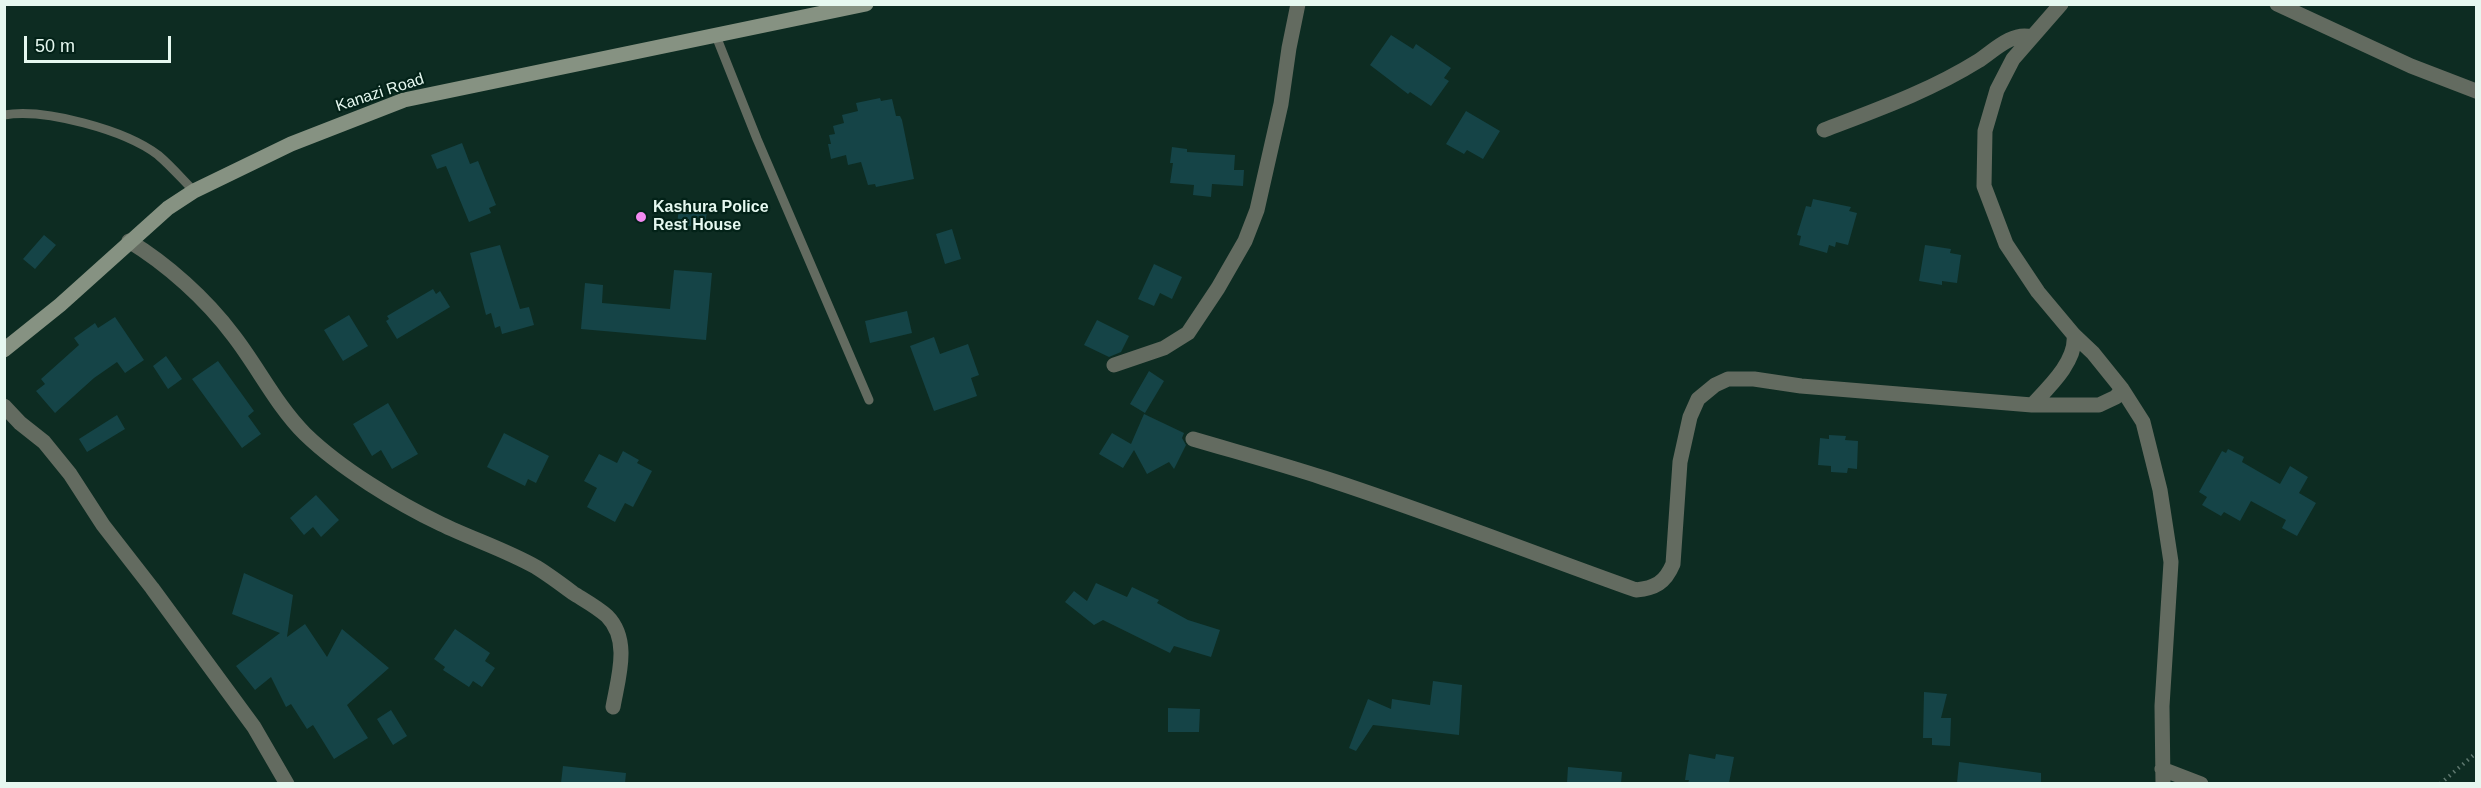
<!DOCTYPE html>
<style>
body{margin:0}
#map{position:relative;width:2481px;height:788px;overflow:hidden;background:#0d2c22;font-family:Arial,sans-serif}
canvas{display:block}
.frame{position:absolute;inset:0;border:6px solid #e6f8f0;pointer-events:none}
.scale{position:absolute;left:24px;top:36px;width:147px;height:27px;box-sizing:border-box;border:3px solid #e6f8f0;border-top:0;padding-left:8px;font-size:18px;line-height:21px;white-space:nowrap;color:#e6f8f0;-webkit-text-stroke:4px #032218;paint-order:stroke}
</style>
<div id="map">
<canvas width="2481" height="788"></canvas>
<div class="frame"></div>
<div class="scale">50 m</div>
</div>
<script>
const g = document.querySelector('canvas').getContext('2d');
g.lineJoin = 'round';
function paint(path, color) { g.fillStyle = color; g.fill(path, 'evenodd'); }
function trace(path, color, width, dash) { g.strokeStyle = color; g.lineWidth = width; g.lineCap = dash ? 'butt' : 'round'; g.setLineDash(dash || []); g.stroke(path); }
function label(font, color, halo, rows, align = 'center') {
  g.font = font + ' Arial,sans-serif'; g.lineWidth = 4.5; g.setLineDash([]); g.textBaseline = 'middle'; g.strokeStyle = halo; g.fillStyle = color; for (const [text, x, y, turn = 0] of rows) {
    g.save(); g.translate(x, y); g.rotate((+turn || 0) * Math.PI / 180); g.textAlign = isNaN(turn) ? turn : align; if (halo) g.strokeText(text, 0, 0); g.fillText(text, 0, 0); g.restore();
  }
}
paint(new Path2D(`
 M1391 35 1413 49 1416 44 1451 68 1444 78 1449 81 1431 106 1410 92 1408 94 1370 65Z
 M880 98 881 101 892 99 896 116H900L902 120 914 179 876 187 875 184 868 185 861 162 848 165 846 155 831 159 828 144H831L829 135 835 134 833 126 844 123 842 115 858 111 856 103Z
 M1466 111 1500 131 1483 159 1467 150 1464 154 1446 144Z
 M462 143 470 164 478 161 496 205 489 208 491 213 469 222 446 166 437 169 431 155Z
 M1172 147 1187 149V152L1235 155 1234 170H1244L1243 186 1212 184 1211 197 1193 195 1194 185 1170 183 1173 163H1170Z
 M1813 199 1851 207 1849 211 1857 213 1848 245 1836 242 1835 247 1829 245 1827 253 1799 245 1801 236 1797 235 1806 206 1811 207Z
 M679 207 707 210 705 227 677 225Z
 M952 229 961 259 945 264 936 234Z
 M44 235 56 245 35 269 23 259Z
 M500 245 520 309 529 307 534 325 502 334 500 326 495 328 491 313 486 315 470 253Z
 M1925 245 1951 249 1950 253 1961 255 1957 283 1942 281V285L1919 281Z
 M1154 264 1182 277 1172 299 1160 293 1154 306 1138 299Z
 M674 270 712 273 706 340 581 329 585 283 603 285 602 303 670 309Z
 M433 289 436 294 440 291 450 307 397 339 386 321 389 319 387 316Z
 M907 311 912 333 870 343 865 321Z
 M349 315 368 346 343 361 324 330Z
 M115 317 144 360 125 373 117 362 94 378 55 413 36 391 45 384 41 379 79 345 74 338 95 323 98 328Z
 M1097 320 1129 336 1121 352 1109 357 1084 345Z
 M934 337 940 354 968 344 979 375 971 378 977 396 934 411 910 346Z
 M166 356 182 379 168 389 153 366Z
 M218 361 254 411 248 416 261 434 242 448 192 379Z
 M1149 371 1164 381 1145 413 1130 404Z
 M388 403 418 454 392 469 381 450 372 456 353 424Z
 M1144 414 1184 433 1182 438 1186 445 1174 469 1169 462 1147 474 1134 450 1123 468 1099 454 1112 433 1131 444Z
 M117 415 125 429 87 452 79 439Z
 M504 433 549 456 536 483 528 479 525 486 487 467Z
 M1829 435 1846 436 1845 440 1858 441 1857 469 1848 468 1847 473 1831 472V466L1818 465 1820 438 1829 439Z
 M2228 449 2244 457 2242 462 2280 484 2290 466 2308 477 2299 493 2316 503 2297 536 2282 528 2286 520 2251 501 2240 521 2224 512 2221 516 2202 505 2207 497 2199 492 2222 451 2226 453Z
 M623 451 639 460 637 463 652 471 633 507 625 503 615 522 587 507 597 488 584 481 599 454 617 463Z
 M316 495 339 520 321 537 313 527 304 535 290 518Z
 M244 573 293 595 287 637 305 624 327 657 342 629 389 668 347 705 368 738 334 759 313 725 307 729 291 704 286 707 271 677 255 690 236 666 280 633 232 614Z
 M1096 583 1127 597 1132 587 1159 600 1157 603 1188 620 1220 630 1211 657 1174 646 1170 653 1103 620 1094 625 1065 602 1074 591 1087 601Z
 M455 629 490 653 485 661 495 668 482 687 473 681 469 687 443 670 445 667 434 659Z
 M1433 681 1462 685 1459 735 1373 725 1356 751 1349 748 1368 699 1391 709 1392 699 1430 705Z
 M1924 692 1947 694 1941 718H1951L1950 746 1932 745V738H1923Z
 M1168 708 1200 709 1199 732H1168Z
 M391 710 407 736 393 745 377 719Z
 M1689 754 1715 759 1716 754 1734 757 1729 783H1688L1689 780H1685Z
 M1959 762 2041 773V783H1957Z
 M563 766 626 773 625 783H561Z
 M1568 767 1622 772 1621 783H1567Z`), '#154447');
trace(new Path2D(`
 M2440 784 2476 753`), '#5e786f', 4, [1.5, 4.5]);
trace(new Path2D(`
 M716 36 757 139 869 400
 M4 115C45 108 125 130 158 155 171 166 182 179 194 191`), '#636b60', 9);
trace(new Path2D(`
 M2061 4 2013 59 1997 90 1985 131 1984 186 2006 244 2038 292 2074 335 2093 353 2122 389 2143 422 2160 490 2171 562 2162 706 2163 784
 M1824 130C1876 110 1930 91 1978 61 1992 52 2013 31 2031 37
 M129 241C167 264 206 299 233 335 258 367 276 405 305 434 340 468 397 503 441 524 472 539 506 550 536 567 549 575 561 584 573 593 584 600 597 607 607 616 631 640 618 678 613 707
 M1114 365 1164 348 1188 333 1218 288 1245 241 1257 210 1281 104 1289 48 1298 4
 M2032 405C2049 387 2077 361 2074 335
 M4 406 20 423 44 442 70 474 103 525 152 588 254 727 287 784
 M1193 439C1237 452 1281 464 1324 478 1429 512 1532 553 1636 590 1655 588 1665 583 1673 564L1680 462 1690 417 1698 399 1715 385 1728 379H1754L1801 386 2032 405H2099L2116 397 2122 389
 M2162 769 2201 784`), '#636b60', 15);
trace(new Path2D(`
 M2277 4 2411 66 2476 91`), '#636b60', 15);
trace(new Path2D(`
 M4 350 60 305 168 208 194 191 291 144 404 100 866 4`), '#869282', 15);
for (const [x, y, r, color] of [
 [641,217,6,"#f38af1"]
]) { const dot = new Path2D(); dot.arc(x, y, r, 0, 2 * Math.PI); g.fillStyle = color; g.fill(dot); trace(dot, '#032218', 2); }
label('16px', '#e6f8f0', '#032218', [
 ["Kanazi Road",380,93,-18]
]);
label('bold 16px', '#e6f8f0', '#032218', [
 ["Kashura Police",653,208],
 ["Rest House",653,226]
], 'left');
</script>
